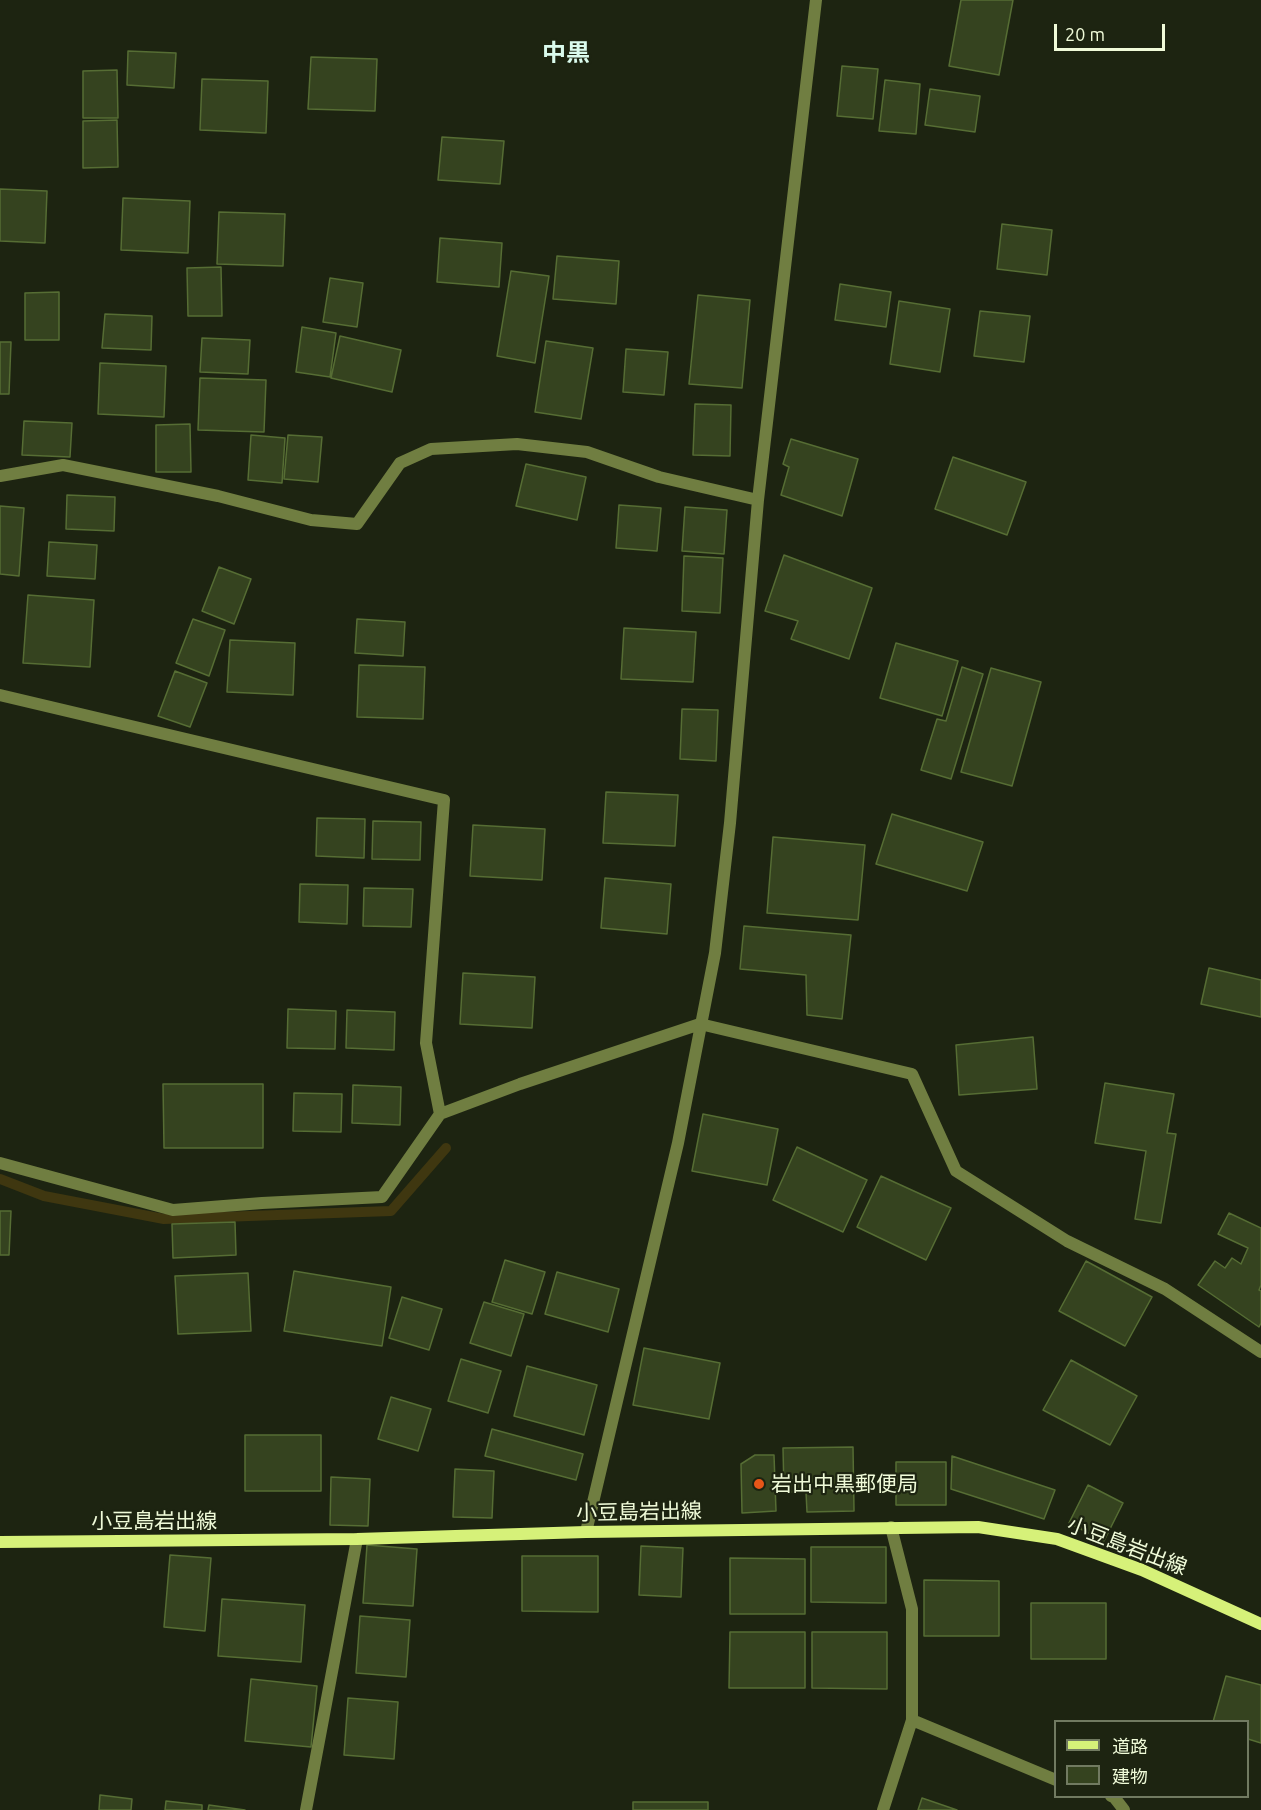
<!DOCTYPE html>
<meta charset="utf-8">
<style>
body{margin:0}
#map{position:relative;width:1261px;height:1810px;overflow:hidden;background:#1d2411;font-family:Ubuntu,"Noto Sans JP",sans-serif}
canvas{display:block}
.legend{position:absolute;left:1054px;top:1720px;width:195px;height:78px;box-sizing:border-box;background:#1d2411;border:2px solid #717a61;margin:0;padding:8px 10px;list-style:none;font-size:18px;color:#f0fbd9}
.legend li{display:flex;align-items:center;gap:12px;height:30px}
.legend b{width:30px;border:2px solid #717a61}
.scale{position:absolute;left:1054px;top:24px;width:111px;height:27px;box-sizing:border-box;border:3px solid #f0fbd9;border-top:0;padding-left:8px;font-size:18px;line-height:21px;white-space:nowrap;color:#f0fbd9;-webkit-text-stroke:4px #1d2411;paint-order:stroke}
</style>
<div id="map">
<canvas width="1261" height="1810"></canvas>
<ul class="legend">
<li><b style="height:8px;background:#d6f179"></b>道路</li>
<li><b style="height:16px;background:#35431f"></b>建物</li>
</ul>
<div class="scale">20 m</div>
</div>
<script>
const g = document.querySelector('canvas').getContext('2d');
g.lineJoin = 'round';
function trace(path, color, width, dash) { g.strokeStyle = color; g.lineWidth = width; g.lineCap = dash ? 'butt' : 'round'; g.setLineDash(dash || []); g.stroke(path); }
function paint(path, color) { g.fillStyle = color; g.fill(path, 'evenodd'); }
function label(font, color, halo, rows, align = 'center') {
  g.font = font + ' Ubuntu,"Noto Sans JP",sans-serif'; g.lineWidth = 4.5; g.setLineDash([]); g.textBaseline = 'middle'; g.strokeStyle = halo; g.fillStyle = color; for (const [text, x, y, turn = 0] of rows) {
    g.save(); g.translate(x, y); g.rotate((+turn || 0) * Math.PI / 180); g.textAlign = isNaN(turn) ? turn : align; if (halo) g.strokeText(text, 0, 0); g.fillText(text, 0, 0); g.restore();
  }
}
trace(new Path2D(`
 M0 1179 44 1196 164 1219 391 1211 446 1148`), '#3f3710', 10);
const building = new Path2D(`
 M961 0H1013L999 75 949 66Z
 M128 51 176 53 174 88 127 85Z
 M311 57 377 59 375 111 308 109Z
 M842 66 878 69 873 119 837 116Z
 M117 70 118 118H83V71Z
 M202 79 268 81 266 133 200 130Z
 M885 80 920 84 916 134 879 131Z
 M930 89 980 96 975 132 925 125Z
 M117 120 118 167 83 168V121Z
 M442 137 504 141 500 184 438 180Z
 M0 189 47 191 45 243 0 241Z
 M123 198 190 201 188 253 121 250Z
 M219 212 285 214 283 266 217 264Z
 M1002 224 1052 230 1047 275 997 269Z
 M440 238 502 243 499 287 437 282Z
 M557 256 619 261 616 304 553 299Z
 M221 267 222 316H188L187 268Z
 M511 271 549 276 535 363 497 356Z
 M330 278 363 283 357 327 323 322Z
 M840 284 891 292 886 327 835 320Z
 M59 292V340H25V293Z
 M698 295 750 300 742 388 689 384Z
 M899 301 950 309 940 372 890 364Z
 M980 311 1030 316 1024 362 974 356Z
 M105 314 152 316 151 350 102 348Z
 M302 327 336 333 330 377 296 372Z
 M340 336 401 350 392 392 331 378Z
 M202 338 250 340 248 374 200 372Z
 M546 341 593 348 581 419 535 412Z
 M0 342H11L9 394H0Z
 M626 349 668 352 664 395 623 392Z
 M100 363 166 366 164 417 98 414Z
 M200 378 266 380 264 432 198 430Z
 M695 404 731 405 730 456 693 455Z
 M24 421 72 423 70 457 22 455Z
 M190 424 191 472H156V425Z
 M251 435 285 438 282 483 248 480Z
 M288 435 322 437 318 482 284 479Z
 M791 439 858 459 842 516 781 495 789 467 783 464Z
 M953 457 1026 482 1007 535 935 509Z
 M526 464 586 477 577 520 516 506Z
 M67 495 115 497 114 531 66 529Z
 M619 505 661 508 657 551 616 548Z
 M0 506 24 508 19 576 0 574Z
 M685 507 727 510 724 554 682 551Z
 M49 542 97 545 95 579 47 576Z
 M784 555 872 588 849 659 791 639 798 621 765 611Z
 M684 556 723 558 720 613 682 611Z
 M219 567 251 579 234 624 202 611Z
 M28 595 94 600 90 667 23 663Z
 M193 619 225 630 209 676 176 663Z
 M357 619 405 622 403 656 355 653Z
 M624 628 696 632 693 682 621 679Z
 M230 640 295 643 293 695 227 692Z
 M896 643 958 661 942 716 880 698Z
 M359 665 425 667 423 719 357 717Z
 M962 667 983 674 951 779 921 770 937 719 946 721Z
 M991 668 1041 682 1012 786 961 772Z
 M175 671 207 683 190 727 158 716Z
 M682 709 718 710 716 761 680 759Z
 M606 792 678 795 675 846 603 843Z
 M892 814 983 842 967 891 876 864Z
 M317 818 365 819 364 858 316 856Z
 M373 821 421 822 420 860 372 859Z
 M473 825 545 829 542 880 470 876Z
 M773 837 865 845 858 920 767 913Z
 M605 878 671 884 667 934 601 928Z
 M300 884 348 885 347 924 299 922Z
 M364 888 413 889 411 927 363 926Z
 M744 926 851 935 842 1019 807 1015 806 975 740 969Z
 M1209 968 1261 980V1017L1201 1004Z
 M463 973 535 977 532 1028 460 1024Z
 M288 1009 336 1011 335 1049 287 1048Z
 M347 1010 395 1012 394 1050 346 1048Z
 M1033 1037 1037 1089 959 1095 956 1045Z
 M1105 1083 1174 1094 1167 1133 1176 1134 1161 1223 1135 1219 1146 1151 1095 1143Z
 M163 1084H263V1148H164Z
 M353 1085 401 1087 400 1125 352 1123Z
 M294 1093 342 1094 341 1132 293 1131Z
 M703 1114 778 1129 767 1185 692 1171Z
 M797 1147 867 1180 843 1232 773 1200Z
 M881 1176 951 1208 926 1260 857 1227Z
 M0 1211H11L9 1255H0Z
 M1229 1213 1261 1228V1285L1259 1290 1261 1291V1323L1259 1327 1198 1285 1215 1261 1225 1268 1232 1258 1241 1264 1248 1248 1218 1234Z
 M235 1222 236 1255 173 1258 172 1224Z
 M505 1260 545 1272 532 1314 492 1302Z
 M1086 1261 1152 1297 1125 1346 1059 1311Z
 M294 1271 391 1287 382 1346 284 1331Z
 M557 1272 619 1289 608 1332 545 1314Z
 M248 1273 251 1331 178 1334 175 1276Z
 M402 1297 442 1309 429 1350 389 1338Z
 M484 1302 524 1314 511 1356 470 1343Z
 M644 1348 720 1363 709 1419 633 1405Z
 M461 1359 501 1371 488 1413 448 1401Z
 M1071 1360 1137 1396 1110 1445 1043 1410Z
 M527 1366 597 1385 584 1435 514 1416Z
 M391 1397 431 1409 418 1451 378 1439Z
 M492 1429 583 1454 576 1480 485 1456Z
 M245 1435H321V1491H245Z
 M853 1447 854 1511 807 1512 806 1492H784L783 1448Z
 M755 1455H774L776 1511 742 1513 741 1464Z
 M952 1456 1055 1490 1044 1519 951 1489Z
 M896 1462H946V1505H896Z
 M455 1469 494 1471 492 1518 453 1517Z
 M331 1477 370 1479 368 1526 330 1525Z
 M1088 1485 1123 1503 1104 1541 1069 1523Z
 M367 1545 417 1549 413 1606 363 1603Z
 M641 1546 683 1548 681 1597 639 1595Z
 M811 1547H886V1603L811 1602Z
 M170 1555 211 1558 205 1631 164 1627Z
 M522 1556H598V1612L522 1611Z
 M730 1558 805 1559V1614H730Z
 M924 1580 999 1581V1636H924Z
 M222 1599 305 1605 301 1662 218 1656Z
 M1031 1603H1106V1659H1031Z
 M360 1616 410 1620 406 1677 356 1673Z
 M730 1632H805V1688H729Z
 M812 1632H887V1689L812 1688Z
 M1226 1676 1261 1685V1743L1248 1739V1722H1213Z
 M251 1679 317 1686 311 1747 245 1741Z
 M348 1698 398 1702 394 1759 344 1755Z
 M100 1795 132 1799 131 1810H99Z
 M922 1798 957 1810H918Z
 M166 1801 202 1805V1810H165Z
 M633 1802H708V1810H633Z
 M209 1805 245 1810H208Z`);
paint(building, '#35431f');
trace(building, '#566d34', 1.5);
trace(new Path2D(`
 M0 476 63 465 218 496 311 520 357 524 400 463 431 449 517 444 587 452 659 477 758 500
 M0 695 444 800 426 1043 440 1114
 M0 1163 173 1210 262 1203 382 1197 440 1114 520 1084 700 1024 912 1074 956 1171 1067 1241 1165 1289 1261 1352
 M586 1532 678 1143 715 953 730 823 758 500 816 0
 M912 1720 1056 1780
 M1111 1796 1114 1797 1124 1810
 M306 1810 357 1539
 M883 1810 912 1720V1609L891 1527`), '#707e41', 12);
trace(new Path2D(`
 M0 1542 357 1539 586 1532 978 1527 1057 1539 1142 1570 1261 1624`), '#d6f179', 12);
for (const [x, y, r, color] of [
 [759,1484,6,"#e75618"]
]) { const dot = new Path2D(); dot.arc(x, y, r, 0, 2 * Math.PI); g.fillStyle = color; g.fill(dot); trace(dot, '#1d2411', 2); }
label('21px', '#f0fbd9', '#1d2411', [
 ["岩出中黒郵便局",771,1484]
], 'left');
label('21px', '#f0fbd9', '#1d2411', [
 ["小豆島岩出線",639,1512,-1],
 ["小豆島岩出線",154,1521],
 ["小豆島岩出線",1127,1546,21]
]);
label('bold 24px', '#dafbed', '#1d2411', [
 ["中黒",566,53]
]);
</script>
